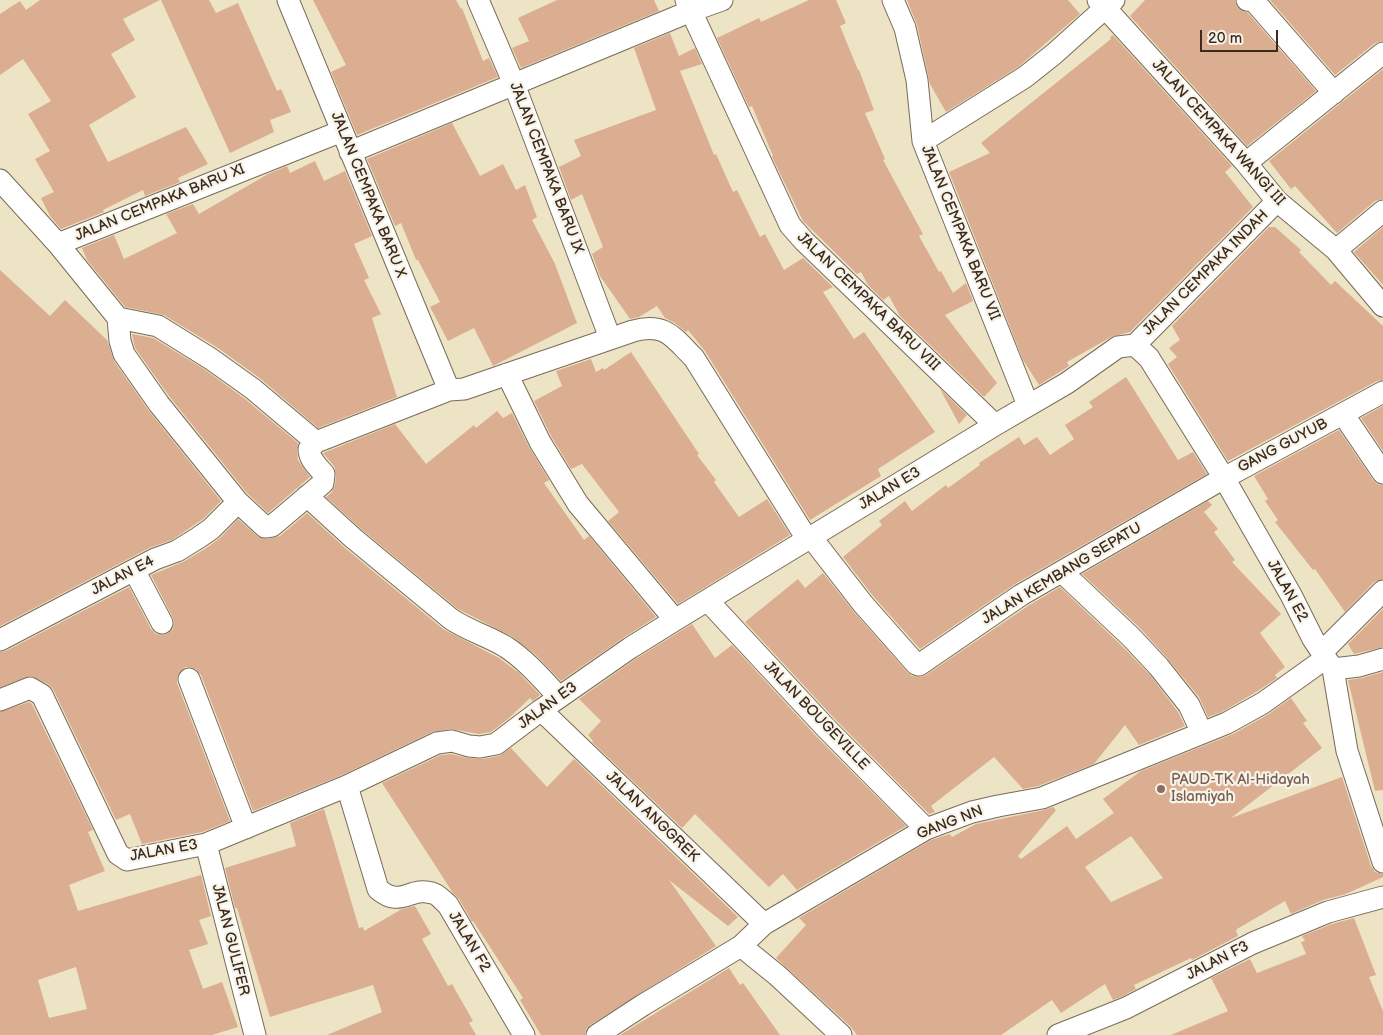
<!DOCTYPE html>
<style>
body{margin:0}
#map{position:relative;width:1383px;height:1035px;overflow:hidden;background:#ede3c5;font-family:"Balsamiq Sans",sans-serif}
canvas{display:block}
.scale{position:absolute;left:1200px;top:30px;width:78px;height:22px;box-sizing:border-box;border:2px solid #3b2a1e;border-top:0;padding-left:6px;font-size:15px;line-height:18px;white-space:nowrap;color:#3b2a1e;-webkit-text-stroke:4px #f7f3e8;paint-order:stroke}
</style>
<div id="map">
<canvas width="1383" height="1035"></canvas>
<div class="scale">20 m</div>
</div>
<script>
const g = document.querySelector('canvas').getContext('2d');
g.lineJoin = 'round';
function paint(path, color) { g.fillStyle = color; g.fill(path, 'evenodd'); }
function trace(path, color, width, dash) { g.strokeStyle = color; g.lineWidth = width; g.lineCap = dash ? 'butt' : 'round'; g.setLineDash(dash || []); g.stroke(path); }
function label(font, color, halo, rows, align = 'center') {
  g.font = font + ' "Balsamiq Sans",sans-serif'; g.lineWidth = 4.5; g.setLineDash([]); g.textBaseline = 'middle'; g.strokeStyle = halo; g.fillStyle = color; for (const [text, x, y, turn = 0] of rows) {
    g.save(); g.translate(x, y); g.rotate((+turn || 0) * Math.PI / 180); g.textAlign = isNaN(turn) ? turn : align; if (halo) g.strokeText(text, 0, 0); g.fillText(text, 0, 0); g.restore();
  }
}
paint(new Path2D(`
 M40 0H160L123 19 135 40 111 54 136 97 89 125 108 162 186 127 208 164 178 178 180 182 145 196 143 190 103 210 104 212 61 229 50 216 41 198 54 192 35 159 50 151 28 114 51 101 23 59 0 75V14L20 1 26 10Z
 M161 0H209L216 13 238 3 277 91 281 89 291 112 270 120 274 132 230 153Z
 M313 0H456L461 9 462 8 483 61 489 58 498 77 357 135 331 72 346 65Z
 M557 0H654L659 11 521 68 512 48 529 41 518 18Z
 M809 0H836L846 23 840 26 858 70H859L874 110 865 113 885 159 883 160 923 234 919 236 939 272 941 271 953 293 966 283 973 301 945 315 997 383 984 397 900 316 889 296 883 300 868 285 861 272 857 274 803 221 772 157 773 156 752 106 749 107 717 38 759 18 761 22Z
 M907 0H1068L1080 14 1018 67 946 112 930 84 917 25Z
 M1145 0H1235L1236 5 1239 9 1248 13 1316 91 1247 146 1130 16Z
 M1270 0H1383V41L1375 43 1335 75Z
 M670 33 679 56 695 48 702 64 680 71 714 155 716 154 733 192 737 190 760 237 765 234 784 270 803 258 833 287 823 292 854 339 864 332 935 432 878 469 881 476 810 520 705 351 688 330 686 332 675 323 665 318 657 306 639 317 630 319 600 276 592 254 603 247 582 194 571 200 559 167 581 156 574 140 656 110 634 48Z
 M1113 35 1232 166 1225 172 1253 207 1130 332 1111 337 1067 362 1069 366 1039 385 1023 360 949 172 990 153 981 143 1111 39 1110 37Z
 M1383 69V199L1375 201 1337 233 1295 186 1291 189 1269 161Z
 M452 123 480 176 503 164 516 190 525 185 537 217 532 220 555 264 577 323 493 366 474 328 448 341 430 307 440 302 418 260H416L401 223 395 226 367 159Z
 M315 161 324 181 345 171 372 236 354 244 369 278 364 280 381 314 372 318 397 397 318 428 261 379 218 348 164 315 125 307 87 260 82 248 114 235 124 259 177 233 166 214 193 204 199 214 268 174 287 166 290 173Z
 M1269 227H1275L1301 250 1299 252 1331 285 1335 281 1383 326V380L1377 381 1228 461 1168 364 1177 357 1169 348 1180 340 1172 326Z
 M1383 227V285L1354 252Z
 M0 270 50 316 65 300 107 340 114 361 149 411 221 501 203 519 172 540 149 548 0 626Z
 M132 334 153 338 204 369 245 399 298 443 297 450 298 460 310 477 268 513 247 493 169 396 135 348Z
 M631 352 699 454 697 455 716 480 714 482 739 517 767 499 790 535 678 604 608 521 619 512 582 464 571 469 551 436 534 401 562 386 556 371 591 359 596 372 603 368 604 370Z
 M1126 377 1178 460 1193 452 1207 474 1015 584 920 649 873 596 843 557 882 525 879 521 905 501 912 511 946 485 948 488 980 465 979 463 1019 437 1024 445 1037 437 1050 455 1074 439 1065 425 1093 407 1089 402Z
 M940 389 967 415 959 424Z
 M1383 406V451L1361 418Z
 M497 411 503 418 512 413 529 447 549 480 544 483 584 540 589 536 656 617 623 638 561 681 536 655 513 637 458 609 361 529 326 497 332 492 335 485 336 475 334 466 323 453 395 424 426 464 474 425 476 428Z
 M1339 430 1373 480 1377 484 1383 485V579L1374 582 1345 612 1315 569 1313 570 1275 522 1278 520 1265 501 1268 499 1254 476Z
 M1208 501 1212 505 1204 512 1218 529 1214 532 1235 560 1232 562 1281 614 1260 633 1285 667 1275 675 1277 678 1256 692 1222 712 1208 717 1199 697 1168 659 1140 628 1082 574Z
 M307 513 345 548 443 629 499 658 519 673 540 695 533 701 530 698 508 719 491 732 479 734 451 729 432 732 342 775 253 811 201 675 196 669 190 667H185L179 672 177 678V683L230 821 202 832 142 844 130 814 116 820 53 689 48 684 30 676 0 687V652L6 651 129 587 151 629 156 634 162 635 167 634 173 629 174 623 173 618 151 575 183 562 205 549 220 538 238 519 257 536 267 539 280 536Z
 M823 573 854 612 907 672 912 676 920 677 926 675 1028 606 1060 587 1122 646 1150 675 1178 712 1185 726 1139 745 1125 725 1094 764 1038 786 1023 789 994 757 931 806 935 812 929 814 834 718 745 622 798 579 805 588Z
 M1383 609V647L1354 654 1348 644Z
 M692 624 715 658 732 645 816 736 906 826 797 890 783 874 769 887 695 814 682 828 592 742 593 741 588 735 601 721 579 699 637 658Z
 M1383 672V790L1375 791 1348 680 1362 678Z
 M1291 698 1307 721 1303 723 1322 748 1231 818 1342 777 1371 866 1375 872 1383 874V877L1346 894 1323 900 1291 914 1285 901 1237 929 1236 931 1238 936 1192 960 1191 958 1134 985 1136 989 1121 997 1113 1000 1105 984 1061 1013 1052 1000 1001 1035H857L850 1026 776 958 806 925 799 918 931 840 950 834 952 837 976 824 1044 810 1053 807 1056 810 1018 856 1021 859 1067 826 1076 839 1114 813 1103 799 1141 771 1233 734 1269 714ZM1131 836 1163 878 1111 902 1085 867Z
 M29 702 32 704 93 830 88 832 105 871 69 885 78 911 201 875 211 916 199 920 208 944 189 950 203 989 222 982 238 1027 212 1035H0V712ZM76 967 87 1009 49 1018 38 980Z
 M511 748 547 787 574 759 738 917 728 926 669 880 716 946 590 1025 586 1029 585 1035H541L520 1000 523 998 492 950 473 921 472 922 459 899 453 893 382 783 441 755 451 754 468 758 482 759 499 756Z
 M324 809 359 928 363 927 364 931 402 909 415 906 431 934 422 939 448 986 452 984 473 1021 469 1023 476 1035H327L382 1012 373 985 270 1017 237 908H235L225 868 296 846 290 823Z
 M1354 918 1376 975 1369 977 1383 1011V1035H1171L1228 1011 1211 978 1250 959 1257 973 1306 954 1301 942 1305 941 1302 936 1332 924Z
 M729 968 740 985 743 983 780 1035H620Z`), '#dbae91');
const street = new Path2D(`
 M288 0 449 390
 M478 0 514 84 610 338
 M686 0 790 225 804 241 995 425
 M893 0 905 28 917 80 923 141 1028 405
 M1098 0 1246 163 1277 201 1336 250 1383 211
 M1247 0 1254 1 1334 93
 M923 141 1025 77 1054 54 1114 0
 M350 152 691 11 722 0
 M1246 163 1383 53
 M0 180 58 244 118 318 120 341 124 354 159 404 238 502 265 527 272 526 323 483 324 474C317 466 309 459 309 449L316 442 449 390 464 389 633 331C665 322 673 337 694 358L807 539
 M58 244 342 131
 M1336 250 1383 306
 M118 318 158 326 211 359 253 389 316 442
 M1135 345 1149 358 1224 478 1291 595 1313 639 1333 669 1347 751 1383 862
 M1135 345 1277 201
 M507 374 540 442 578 504 675 620
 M1343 414 1383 473
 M307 496 353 538 451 619C469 631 488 636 506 647 526 660 543 680 559 697
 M811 537 863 604 916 664 919 665 1021 595 1224 478 1383 392
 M134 570 162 623
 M1062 572 1131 637 1159 667 1189 705 1202 733
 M708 601 825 727 926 829
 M0 640 155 559 177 551 198 538 211 529 238 502
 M1322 652 1383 591
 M1333 669 1359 666 1383 659
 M189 679 246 828
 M0 700 30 688 42 695 118 854 127 860 206 844 347 786 437 743 452 741 469 746 480 747 496 744 541 710 630 648 675 620 995 425 1067 383 1118 347 1135 345
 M541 710 764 924
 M347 786 378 889C401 909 410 886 432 893 438 894 443 901 448 905L524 1035
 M206 844 255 1035
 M741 946 778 976 841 1035
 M597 1035 643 1005 741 946 764 924 926 829 972 812 998 806 1042 798 1227 723 1263 703 1326 658
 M1058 1035 1126 1008 1253 943 1328 912 1383 897`);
trace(street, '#796b58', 23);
trace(street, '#fff', 21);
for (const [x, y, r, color] of [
 [1161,789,5,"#8d6e63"]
]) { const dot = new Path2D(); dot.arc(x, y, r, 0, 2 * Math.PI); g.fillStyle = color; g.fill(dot); trace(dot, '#f7f3e8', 2); }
label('15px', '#3b2a1e', '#f7f3e8', [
 ["JALAN CEMPAKA WANGI III",1218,133,48],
 ["JALAN CEMPAKA BARU IX",546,168,69],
 ["JALAN CEMPAKA BARU X",368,195,68],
 ["JALAN CEMPAKA BARU XI",160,203,-22],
 ["JALAN CEMPAKA BARU VII",960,233,68],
 ["JALAN CEMPAKA INDAH",1206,273,-45],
 ["JALAN CEMPAKA BARU VIII",868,302,44],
 ["GANG GUYUB",1283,446,-28],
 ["JALAN E3",890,489,-31],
 ["JALAN KEMBANG SEPATU",1062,574,-31],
 ["JALAN E4",123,576,-27],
 ["JALAN E2",1287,591,61],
 ["JALAN E3",548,706,-36],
 ["JALAN BOUGEVILLE",816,716,46],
 ["JALAN ANGGREK",652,817,44],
 ["GANG NN",950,823,-21],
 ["JALAN E3",164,851,-10],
 ["JALAN GULIFER",230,940,76],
 ["JALAN F2",469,942,59],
 ["JALAN F3",1218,961,-27]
]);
label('15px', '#785e54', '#f7f3e8', [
 ["PAUD-TK Al-Hidayah",1171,780],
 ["Islamiyah",1171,797]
], 'left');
</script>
